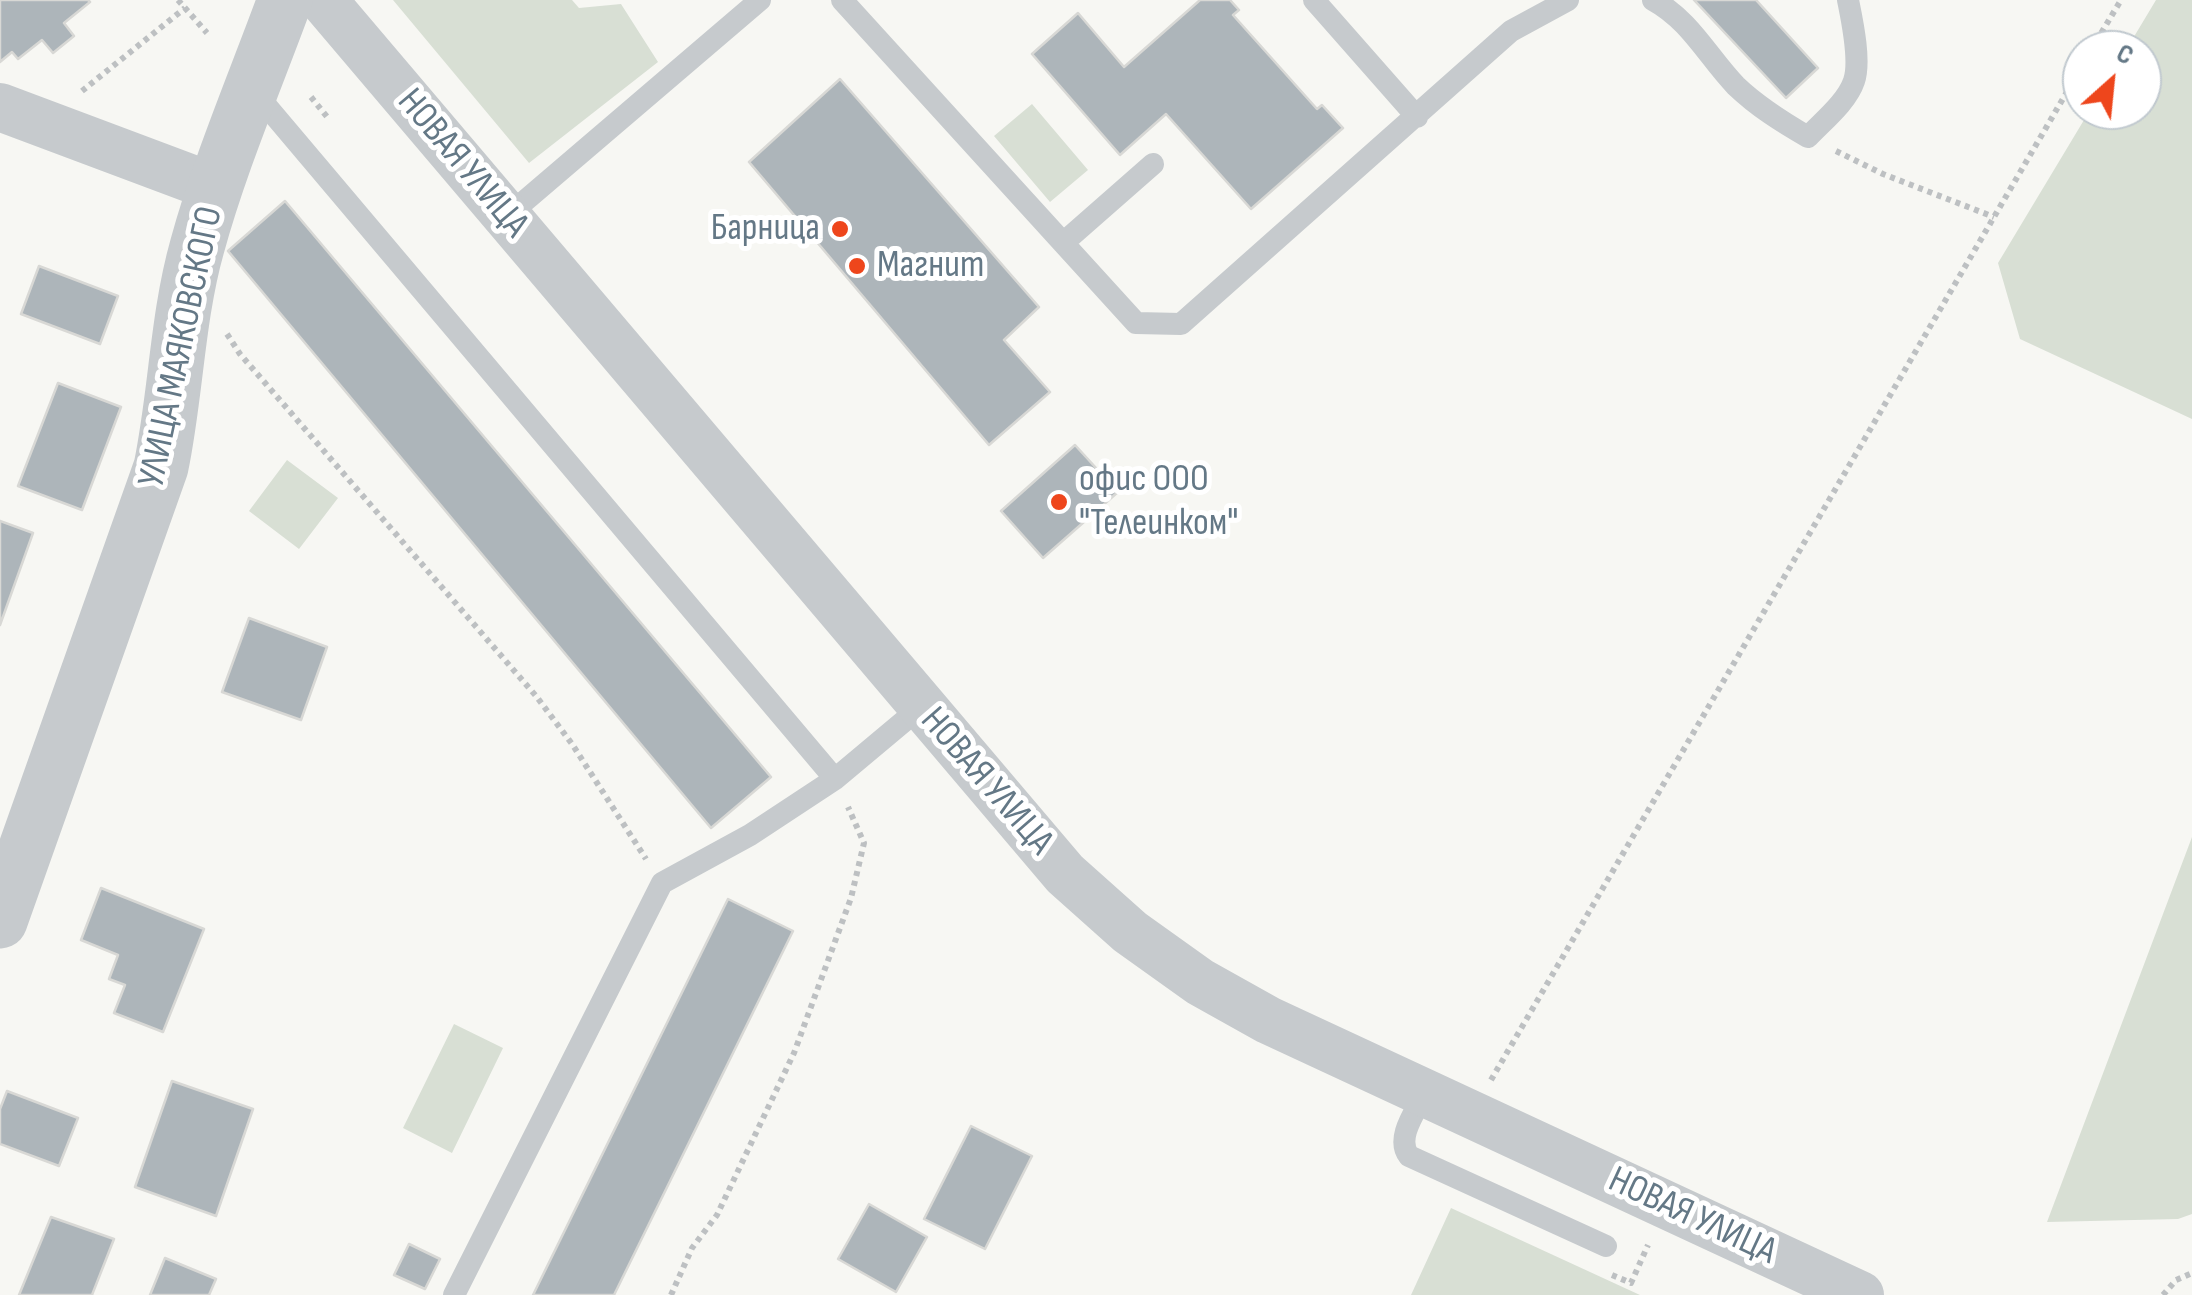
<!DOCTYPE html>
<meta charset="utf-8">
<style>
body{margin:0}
#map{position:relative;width:2192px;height:1295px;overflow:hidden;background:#f7f7f3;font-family:"Sofia Sans Condensed",sans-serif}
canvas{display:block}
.north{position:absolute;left:2062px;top:30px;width:100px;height:100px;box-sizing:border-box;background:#fff;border:2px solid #c1c9cf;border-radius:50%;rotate:27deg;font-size:28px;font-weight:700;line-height:40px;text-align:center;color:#647886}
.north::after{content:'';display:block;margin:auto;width:35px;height:45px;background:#ee461c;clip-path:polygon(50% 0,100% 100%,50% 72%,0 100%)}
</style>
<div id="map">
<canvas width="2192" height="1295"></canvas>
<div class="north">С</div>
</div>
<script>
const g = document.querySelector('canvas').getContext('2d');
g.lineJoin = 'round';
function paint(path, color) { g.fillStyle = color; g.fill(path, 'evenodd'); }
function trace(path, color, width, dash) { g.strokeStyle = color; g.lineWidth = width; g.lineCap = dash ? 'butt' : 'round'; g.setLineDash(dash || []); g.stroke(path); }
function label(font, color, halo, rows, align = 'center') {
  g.font = font + ' "Sofia Sans Condensed",sans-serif'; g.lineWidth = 10; g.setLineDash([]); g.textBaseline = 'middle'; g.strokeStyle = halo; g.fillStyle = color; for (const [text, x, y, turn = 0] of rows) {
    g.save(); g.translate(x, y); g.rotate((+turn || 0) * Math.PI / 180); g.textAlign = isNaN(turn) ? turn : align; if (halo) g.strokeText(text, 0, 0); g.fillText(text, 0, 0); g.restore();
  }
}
paint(new Path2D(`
 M393 0H572L579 8 621 4 658 62 529 163Z
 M2156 0H2192V419L2020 339 1998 263 2090 110H2142V50H2126Z
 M1032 104 1088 170 1050 202 994 136Z
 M287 460 338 498 299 549 249 511Z
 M2192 837V1214L2178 1219 2047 1222Z
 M454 1024 503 1048 452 1153 403 1128Z
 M1451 1208 1640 1295H1411Z`), '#d8dfd4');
const building = new Path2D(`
 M0 0H88L90 2 64 23 74 36 53 53 42 40 18 59 12 52 0 62Z
 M1200 0H1230L1239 10 1233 15 1317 109 1322 105 1343 128 1251 209 1166 114 1120 155 1032 54 1078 13 1124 67Z
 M1694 0H1756L1818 68 1786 98Z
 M840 79 1039 307 1004 340 1050 392 989 445 749 162Z
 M285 201 771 777 711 828 228 251Z
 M39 266 118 296 100 344 21 314Z
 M58 383 121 407 82 510 18 486Z
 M1075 445 1118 492 1043 558 1001 511Z
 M0 521 33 533 0 625Z
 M249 618 327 647 301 720 222 692Z
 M101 888 204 929 163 1032 114 1013 125 985 109 979 118 955 81 940Z
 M728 899 793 931 614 1295H533Z
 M172 1081 253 1109 216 1216 135 1187Z
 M7 1091 78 1118 59 1166 0 1144V1109Z
 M971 1126 1032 1156 985 1249 924 1219Z
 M869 1204 927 1237 896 1292 838 1259Z
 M51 1217 114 1239 92 1295H19Z
 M409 1244 440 1259 425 1289 394 1275Z
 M165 1258 216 1279 209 1295H150Z`);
paint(building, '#adb5ba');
trace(building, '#d8d8d5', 2.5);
trace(new Path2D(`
 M178 0 207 33
 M2091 50 2121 0
 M82 91 185 8
 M311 97 328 118
 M1836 151 1883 174 1994 217
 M227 334 240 354 536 696 572 744 646 859
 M1491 1080 2082 66
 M1612 1275 1631 1283 1648 1245
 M671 1295 692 1248 717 1215 794 1053 851 898 864 843 848 807
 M2163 1295 2176 1280 2192 1273`), '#bdc0c2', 6, [5, 5]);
trace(new Path2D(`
 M842 0 1136 323 1181 324 1511 31 1568 0
 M1314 0 1417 117
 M1653 0C1690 20 1708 57 1736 86 1758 107 1782 122 1808 137 1823 121 1847 102 1854 81 1861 61 1852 20 1848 0
 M253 90 835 779
 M506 217 760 0
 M1063 243 1153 164
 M1425 1092C1416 1111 1395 1138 1409 1156L1606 1246
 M454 1295 662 883 750 835 835 779 921 707`), '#c6cacd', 22);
trace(new Path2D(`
 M323 0 1065 874 1130 932 1200 982 1268 1020 1860 1295
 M0 107 216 188`), '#c6cacd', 48);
trace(new Path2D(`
 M0 921 161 467C176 395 177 318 197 247 220 163 255 82 285 0`), '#c6cacd', 55);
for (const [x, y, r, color] of [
 [840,229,10,"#ee461c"],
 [857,266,10,"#ee461c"],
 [1059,502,10,"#ee461c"]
]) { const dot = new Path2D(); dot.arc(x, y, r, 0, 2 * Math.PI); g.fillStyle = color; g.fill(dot); trace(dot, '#fff', 4); }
label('38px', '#647886', '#fff', [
 ["НОВАЯ УЛИЦА",462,164,50],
 ["УЛИЦА МАЯКОВСКОГО",182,347,-78],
 ["НОВАЯ УЛИЦА",986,782,49],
 ["НОВАЯ УЛИЦА",1692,1217,25]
]);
label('38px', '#647886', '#fff', [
 ["Барница",820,229,"right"],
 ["Магнит",877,266],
 ["офис ООО",1079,480],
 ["\"Телеинком\"",1079,524]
], 'left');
</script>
